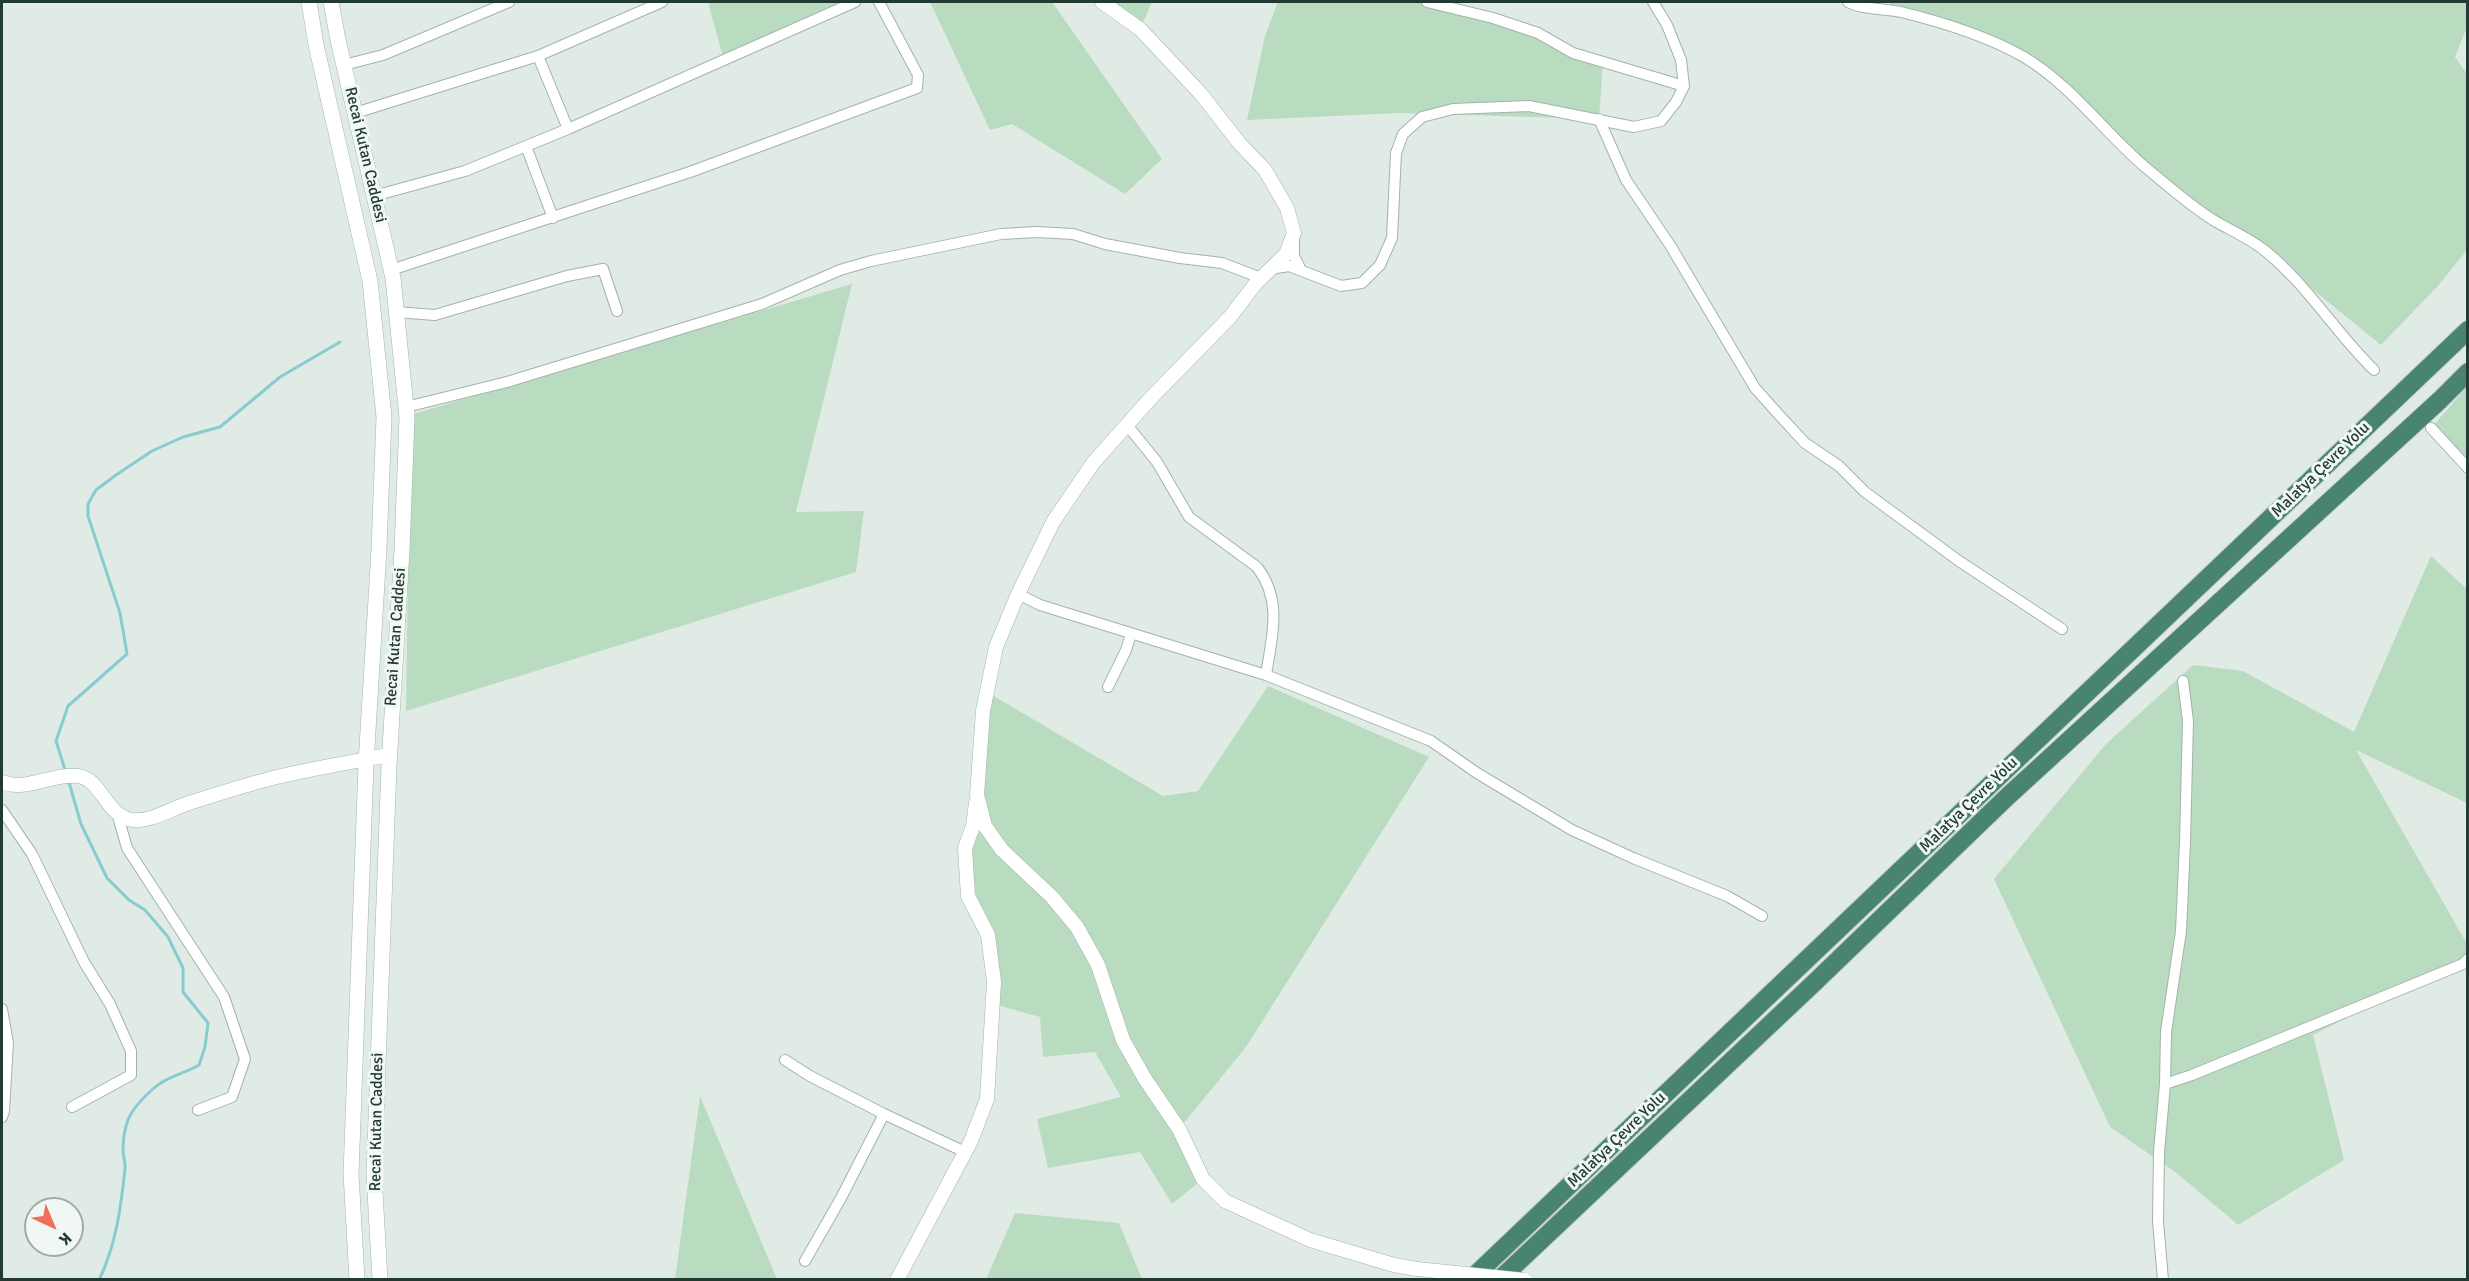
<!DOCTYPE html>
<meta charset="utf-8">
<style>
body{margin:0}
#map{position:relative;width:2469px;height:1281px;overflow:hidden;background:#e0ebe5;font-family:Signika,sans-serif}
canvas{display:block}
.frame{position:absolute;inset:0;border:3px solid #213b32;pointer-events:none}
.north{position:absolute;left:24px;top:1197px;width:60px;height:60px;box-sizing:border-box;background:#f1f8f4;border:2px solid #9eaca6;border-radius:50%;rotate:136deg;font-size:16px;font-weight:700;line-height:24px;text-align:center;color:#213b32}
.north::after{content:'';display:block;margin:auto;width:21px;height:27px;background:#f17059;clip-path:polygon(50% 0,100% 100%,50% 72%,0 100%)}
</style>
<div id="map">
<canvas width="2469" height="1281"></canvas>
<div class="frame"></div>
<div class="north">K</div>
</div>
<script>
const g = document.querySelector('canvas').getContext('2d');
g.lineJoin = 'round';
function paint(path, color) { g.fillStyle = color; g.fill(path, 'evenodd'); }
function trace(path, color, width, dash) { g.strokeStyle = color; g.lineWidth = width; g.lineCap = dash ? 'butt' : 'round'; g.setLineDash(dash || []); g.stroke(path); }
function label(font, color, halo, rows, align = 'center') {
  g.font = font + ' Signika,sans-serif'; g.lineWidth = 6; g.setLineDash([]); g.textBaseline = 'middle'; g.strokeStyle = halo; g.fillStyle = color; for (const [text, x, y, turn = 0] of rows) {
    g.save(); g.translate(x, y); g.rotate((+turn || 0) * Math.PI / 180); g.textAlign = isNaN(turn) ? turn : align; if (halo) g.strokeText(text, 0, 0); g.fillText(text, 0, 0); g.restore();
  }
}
paint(new Path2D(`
 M708 2H855L724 61Z
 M930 2H1052L1162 159 1125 194 1012 124 990 130Z
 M1114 2H1152L1140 29Z
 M1278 2H1452L1538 33 1603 62 1599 119 1400 113 1247 120 1265 36Z
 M1890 2H2467V27L2455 57 2467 74V250L2437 287 2381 345 2263 249 2210 218 2025 58 1890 10Z
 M852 284 796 512 864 511 856 572 406 711 410 415Z
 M2467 387V468L2431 428Z
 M2431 556 2467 589V803L2356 750 2467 944V956L2313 1035 2344 1160 2238 1225 2178 1174 2110 1127 1994 879 2106 744 2193 665 2243 671 2354 732Z
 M1268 686 1429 757 1246 1047 1179 1129 1203 1179 1172 1204 1140 1152 1048 1168 1037 1119 1121 1097 1095 1052 1043 1057 1040 1017 993 1004 988 935 968 896 965 848 985 826 977 795 987 692 1163 796 1198 791Z
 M700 1096 777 1279H675Z
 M1015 1213 1119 1223 1142 1279H986Z`), '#b9dcc0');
trace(new Path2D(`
 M66 773 56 741 68 706 127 654 120 613 88 516V504L96 490 116 475 152 451 183 437 220 427 280 377 340 342
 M68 779 81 824 107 878 129 900 145 910 168 937 183 968V992L208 1023 205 1047 199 1065C184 1074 167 1076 154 1088 145 1096 133 1107 128 1120 125 1128 123 1142 123 1151 123 1157 126 1163 125 1169 121 1207 116 1245 99 1280`), '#88ccd0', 3);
const minor = new Path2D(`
 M1427 2 1493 18 1538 33 1573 53 1684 86
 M1848 2C1863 10 1884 8 1901 12 1942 22 1987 36 2024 57 2071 85 2104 132 2145 167 2167 185 2189 205 2213 220 2230 230 2249 238 2264 250 2306 283 2335 332 2374 370
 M538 56 662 2
 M344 65 383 55 509 2
 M355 113 538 56 568 129
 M1599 119 1626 180 1670 245 1755 388 1780 416 1805 443 1839 466 1865 492 1959 561 2062 629
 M526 146 553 218
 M374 196 465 171 568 129 855 2
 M1294 239V256L1301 270
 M1270 269 1289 266 1341 286 1362 283 1380 265 1392 238 1396 153 1403 134 1422 117 1453 109 1529 106 1634 127 1661 121 1676 102 1684 86 1681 60 1667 25 1653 2
 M391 270 690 172 917 88 918 75 879 2
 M396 312 435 315 567 276 603 269 617 311
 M406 407 507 382 713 319 762 304 840 270 871 261 1001 234 1037 232 1073 234 1105 244 1180 258 1222 263 1261 278
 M1127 425 1157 462 1189 517 1257 567C1283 601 1272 636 1266 675L1431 741 1477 773 1572 830 1633 858 1727 896 1762 916
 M2431 428 2468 468
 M1018 594 1040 605 1266 675
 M1108 687 1126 650 1131 634
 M2 810 32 854 84 962 110 1004 131 1051V1075L72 1107
 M117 813 127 848 224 997 245 1059 232 1097 198 1110
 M2 1009 8 1043 4 1111 2 1117
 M785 1060 810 1076 884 1114 965 1152
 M2165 1084 2192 1075 2463 964 2468 959
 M805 1261 841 1198 884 1114
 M2163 1280 2158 1221 2159 1152 2165 1084 2166 1032 2181 931 2185 842 2188 721 2183 681`);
const tertiary = new Path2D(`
 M1102 2 1140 29 1201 94 1240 144 1265 170 1287 208 1294 233 1286 254 1256 283 1230 317 1149 400 1093 463 1053 522 1018 594 996 647 983 711 977 795 985 826 1002 850 1052 897 1077 927 1098 965 1123 1040 1145 1079 1179 1129 1203 1179 1225 1201 1310 1240 1394 1265 1417 1269
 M2 782C25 792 53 773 78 776 102 779 106 817 133 820 151 822 173 808 189 803 218 794 248 784 277 777 314 768 352 762 389 755
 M897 1280 971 1141 987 1099 994 982 988 935 968 896 965 848 973 826 976 803`);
const secondary = new Path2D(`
 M309 2 316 45 370 281 384 417 379 549 366 764 351 1174 357 1280
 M331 2 338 40 393 278 407 417 402 550 389 765 374 1174 380 1280`);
const trunk = new Path2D(`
 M1470 1280 2468 330
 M1499 1280 1815 982 2007 797 2440 400 2468 372`);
trace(minor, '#a3b3ac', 12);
trace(tertiary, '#a3b3ac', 15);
trace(secondary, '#9fb7ac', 16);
trace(trunk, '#c1c8c6', 20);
trace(minor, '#fff', 10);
trace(tertiary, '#fff', 14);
trace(secondary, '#fff', 15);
trace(trunk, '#498471', 18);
const tertiaryBridge = new Path2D(`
 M1417 1269 1524 1280`);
trace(tertiaryBridge, '#a3b3ac', 15, []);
trace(tertiaryBridge, '#fff', 14);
label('16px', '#213b32', '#f1f8f4', [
 ["Recai Kutan Caddesi",365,155,77],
 ["Malatya Çevre Yolu",2321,470,-44],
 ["Recai Kutan Caddesi",396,637,-86],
 ["Malatya Çevre Yolu",1969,805,-44],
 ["Recai Kutan Caddesi",377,1122,-89],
 ["Malatya Çevre Yolu",1617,1140,-44]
]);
</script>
